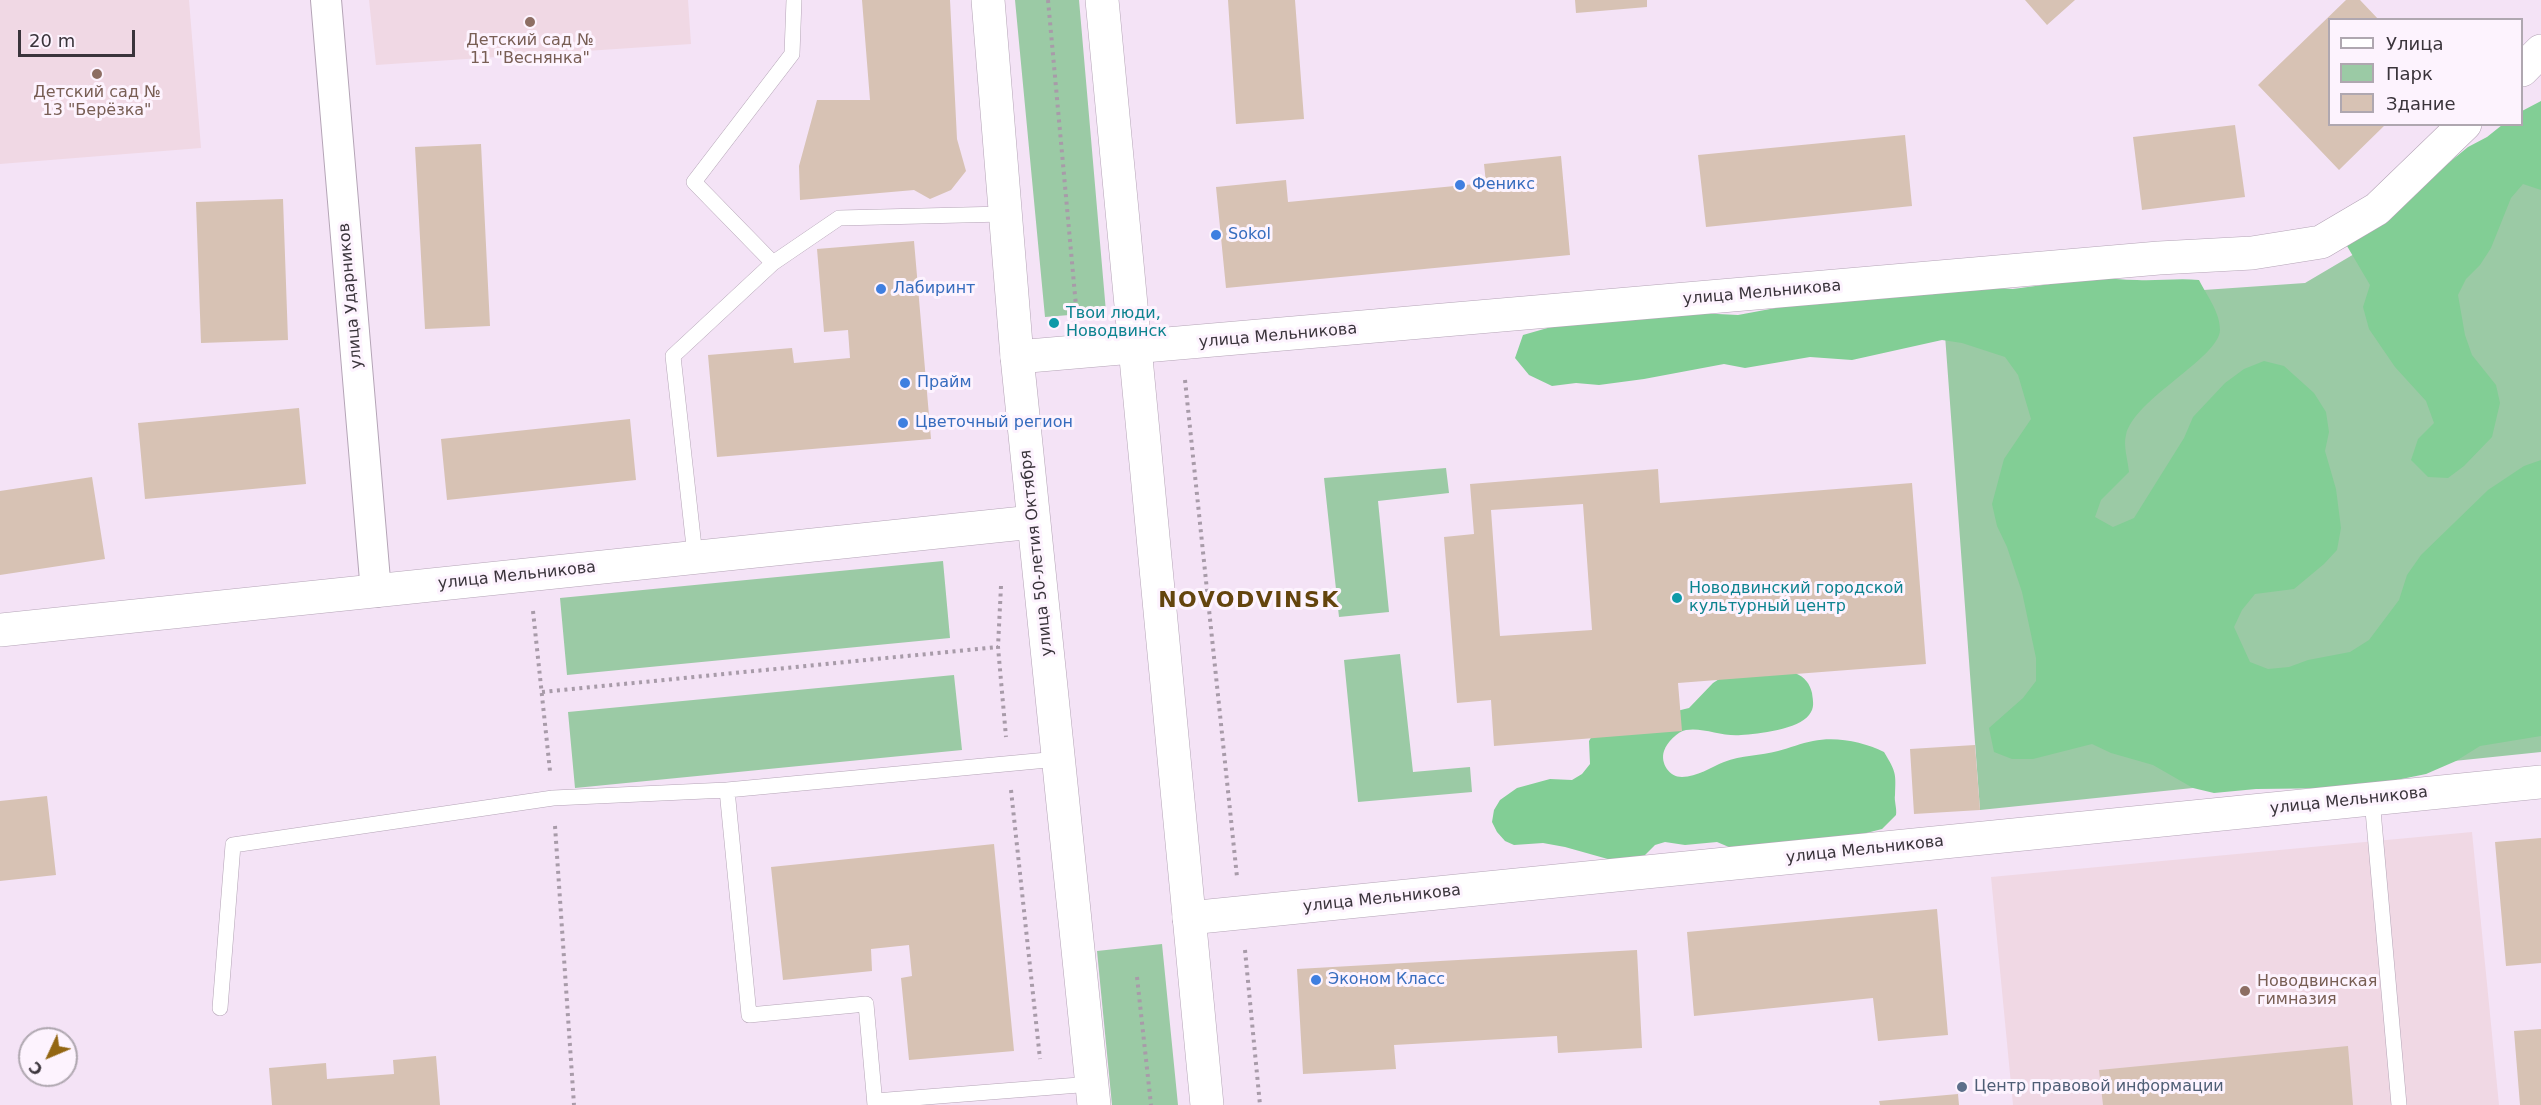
<!DOCTYPE html>
<meta charset="utf-8">
<style>
body{margin:0}
#map{position:relative;width:2541px;height:1105px;overflow:hidden;background:#f4e3f6;font-family:"DejaVu Sans",sans-serif}
canvas{display:block}
.legend{position:absolute;left:2328px;top:18px;width:195px;height:108px;box-sizing:border-box;background:#fdf3fe;border:2px solid #afa7b0;margin:0;padding:8px 10px;list-style:none;font-size:18px;color:#3a343b}
.legend li{display:flex;align-items:center;gap:12px;height:30px}
.legend b{width:30px;border:2px solid #afa7b0}
.north{position:absolute;left:18px;top:1027px;width:60px;height:60px;box-sizing:border-box;background:#fdf3fe;border:2px solid #afa7b0;border-radius:50%;rotate:226deg;font-size:16px;font-weight:700;line-height:24px;text-align:center;color:#3a343b}
.north::after{content:'';display:block;margin:auto;width:21px;height:27px;background:#936613;clip-path:polygon(50% 0,100% 100%,50% 72%,0 100%)}
.scale{position:absolute;left:18px;top:30px;width:117px;height:27px;box-sizing:border-box;border:3px solid #3a343b;border-top:0;padding-left:8px;font-size:18px;line-height:21px;white-space:nowrap;color:#3a343b;-webkit-text-stroke:4px #fdf3fe;paint-order:stroke}
</style>
<div id="map">
<canvas width="2541" height="1105"></canvas>
<ul class="legend">
<li><b style="height:8px;background:#fff"></b>Улица</li>
<li><b style="height:16px;background:#9bcaa5"></b>Парк</li>
<li><b style="height:16px;background:#d7c2b4"></b>Здание</li>
</ul>
<div class="north">С</div>
<div class="scale">20 m</div>
</div>
<script>
const g = document.querySelector('canvas').getContext('2d');
g.lineJoin = 'round';
function paint(path, color) { g.fillStyle = color; g.fill(path, 'evenodd'); }
function trace(path, color, width, dash) { g.strokeStyle = color; g.lineWidth = width; g.lineCap = dash ? 'butt' : 'round'; g.setLineDash(dash || []); g.stroke(path); }
function label(font, color, halo, rows, align = 'center') {
  g.font = font + ' "DejaVu Sans",sans-serif'; g.lineWidth = 6; g.setLineDash([]); g.textBaseline = 'middle'; g.strokeStyle = halo; g.fillStyle = color; for (const [text, x, y, turn = 0] of rows) {
    g.save(); g.translate(x, y); g.rotate((+turn || 0) * Math.PI / 180); g.textAlign = isNaN(turn) ? turn : align; if (halo) g.strokeText(text, 0, 0); g.fillText(text, 0, 0); g.restore();
  }
}
paint(new Path2D(`
 M0 0H189L201 148 0 164Z
 M369 0H688L691 44 376 65Z
 M2472 832 2499 1105H2013L1991 877Z`), '#f0d8e4');
paint(new Path2D(`
 M1015 0H1079L1106 312 1045 317Z
 M2522 124 2541 129V752L1980 810 1943 308 2305 283 2388 234Z
 M1446 468 1449 493 1378 501 1389 612 1339 617 1324 478Z
 M943 561 950 638 567 675 560 598Z
 M1400 654 1413 772 1470 767 1472 792 1358 802 1344 660Z
 M954 675 962 750 575 788 568 712Z
 M1162 944 1178 1105H1112L1097 951Z`), '#9bcaa5');
paint(new Path2D(`
 M2541 101V190L2523 184 2511 198 2491 248 2480 265 2466 279 2458 295 2465 335 2472 355 2496 385 2500 403 2492 437 2464 466 2448 478 2428 477 2411 460 2418 439 2434 423 2426 401 2395 367 2369 329 2363 307 2370 285 2347 246 2468 147 2487 137 2502 125 2522 124V111Z
 M2095 278C2109 278 2123 280 2137 280 2158 281 2178 278 2199 280 2207 296 2220 312 2220 330 2219 358 2134 399 2126 435 2123 445 2128 461 2129 472L2101 500 2095 517 2113 527 2134 518 2184 438 2193 417 2225 383 2244 369 2264 361 2284 366 2314 393 2326 412 2329 432 2325 451 2336 489 2341 528 2337 550 2324 564 2294 589 2255 594 2242 610 2234 627 2250 662 2268 669 2289 667 2308 660 2350 652 2369 640 2399 600 2407 575 2421 555 2488 490 2524 466 2541 460V736L2480 746 2456 761 2426 774 2382 783H2361L2341 788 2256 789 2214 793 2193 788 2153 765 2111 753 2092 744 2033 759H2012L1994 752 1989 728 2023 698 2036 681V658L2022 592 2007 547 1997 526 1992 504 2004 459 2031 419 2018 375 2005 357 1962 343 1942 340 1852 360 1810 357 1745 368 1724 364 1644 379 1599 385 1576 383 1552 386 1529 375 1515 358 1523 335 1565 323 1697 313 1738 315 1781 307 1843 302 1888 294 1909 292 1929 295 1970 286 2013 289Z
 M1741 665C1758 667 1780 667 1795 673 1805 677 1810 684 1812 693 1813 701 1815 708 1809 715 1799 729 1758 734 1741 735 1723 737 1703 727 1686 730 1677 732 1667 742 1664 751 1660 763 1669 777 1682 777 1697 777 1711 767 1724 762 1741 755 1761 756 1778 751 1790 748 1801 743 1813 741 1836 736 1864 742 1884 752 1896 772 1896 773 1895 795 1894 801 1897 808 1896 815L1882 829 1851 837 1736 850 1717 842 1685 845 1665 842 1655 845 1641 859 1622 863 1565 847 1543 843 1514 845 1505 841 1497 832 1492 822 1494 810 1500 800 1517 788 1550 779 1572 780 1582 774 1590 764 1589 741 1595 731 1689 708 1713 683Z`), '#82ce95');
paint(new Path2D(`
 M862 0H950L957 139 966 171 951 190 930 199 914 190 800 200 799 166 817 100H870Z
 M1228 0H1295L1304 119 1236 124Z
 M1575 0H1647V7L1576 13Z
 M2025 0H2075L2047 25Z
 M2346 0H2360L2379 20H2330V124H2386L2339 170 2258 85Z
 M2235 125 2245 197 2142 210 2133 137Z
 M1905 135 1912 206 1706 227 1698 155Z
 M481 144 490 326 425 329 415 147Z
 M1561 156 1570 255 1226 288 1216 187 1286 180 1288 202 1486 183 1484 164Z
 M283 199 288 340 201 343 196 202Z
 M914 241 931 439 717 457 708 355 792 348 794 363 850 358 848 330 824 332 817 249Z
 M299 408 306 484 145 499 138 423Z
 M630 419 636 480 447 500 441 439Z
 M1658 469 1660 503 1912 483 1926 664 1678 683 1682 731 1494 746 1491 700 1457 703 1444 537 1474 534 1470 484ZM1583 504 1592 630 1500 636 1491 510Z
 M92 477 105 559 0 575V491Z
 M1975 745 1980 810 1914 814 1910 749Z
 M47 796 56 875 0 881V801Z
 M2541 838V963L2506 966 2495 842Z
 M994 844 1014 1051 909 1060 901 978 912 976 909 945 871 949 872 971 783 980 771 867Z
 M1937 909 1948 1035 1878 1041 1873 998 1694 1016 1687 932Z
 M1637 950 1642 1048 1558 1053 1557 1036 1394 1045 1396 1069 1303 1074 1297 969Z
 M2541 1029V1105H2520L2514 1031Z
 M2348 1046 2353 1105H2103L2099 1070Z
 M436 1056 440 1105H272L269 1068 326 1063 327 1079 394 1074 393 1060Z
 M1958 1094 1959 1105H1880L1879 1101Z`), '#d7c2b4');
const service = new Path2D(`
 M773 263 694 182 792 54 794 0
 M695 556 673 356 773 263 839 218 1004 214
 M2372 799 2399 1105
 M220 1008 233 845 553 798 727 790
 M875 1101 1092 1084
 M875 1105 866 1004 749 1015 727 790 1058 759`);
const minor = new Path2D(`
 M326 0 376 592`);
const tertiary = new Path2D(`
 M2522 70 2541 51
 M1017 357 2159 258 2252 253 2321 242 2377 209 2465 124
 M0 630 1033 522
 M1189 918 2541 782`);
const secondary = new Path2D(`
 M988 0 1017 357 1094 1105
 M1102 0 1207 1105`);
trace(service, '#b4a4b6', 16);
trace(minor, '#b4a4b6', 32);
trace(tertiary, '#b4a4b6', 34);
trace(secondary, '#b4a4b6', 34);
trace(new Path2D(`
 M1048 0 1077 317
 M1185 380 1237 877
 M1001 586 998 647 1006 737
 M533 611 550 771
 M542 692 998 647
 M1011 790 1040 1059
 M555 826 574 1105
 M1245 950 1260 1105
 M1137 977 1151 1105`), '#a89ba9', 4, [3, 4.5]);
trace(service, '#fff', 15);
trace(minor, '#fff', 30);
trace(tertiary, '#fff', 33);
trace(secondary, '#fff', 33);
for (const [x, y, r, color] of [
 [530,22,6,"#8d6e63"],
 [97,74,6,"#8d6e63"],
 [1460,185,6,"#3f7fe0"],
 [1216,235,6,"#3f7fe0"],
 [881,289,6,"#3f7fe0"],
 [1054,323,6,"#0f9aa8"],
 [905,383,6,"#3f7fe0"],
 [903,423,6,"#3f7fe0"],
 [1677,598,6,"#0f9aa8"],
 [1316,980,6,"#3f7fe0"],
 [2245,991,6,"#8d6e63"],
 [1962,1087,6,"#5c6f8a"]
]) { const dot = new Path2D(); dot.arc(x, y, r, 0, 2 * Math.PI); g.fillStyle = color; g.fill(dot); trace(dot, '#fdf3fe', 2); }
label('16px', '#785e54', '#fdf3fe', [
 ["Детский сад №",530,41],
 ["11 \"Веснянка\"",530,59],
 ["Детский сад №",97,93],
 ["13 \"Берёзка\"",97,111],
 ["Новодвинская",2257,982,"left"],
 ["гимназия",2257,1000,"left"]
]);
label('16px', '#366cbe', '#fdf3fe', [
 ["Феникс",1472,185],
 ["Sokol",1228,235],
 ["Лабиринт",893,289],
 ["Прайм",917,383],
 ["Цветочный регион",915,423],
 ["Эконом Класс",1328,980]
], 'left');
label('16px', '#3a343b', '#fdf3fe', [
 ["улица Мельникова",1762,293,-5],
 ["улица Ударников",351,296,-95],
 ["улица Мельникова",1278,336,-5],
 ["улица 50-летия Октября",1037,553,-96],
 ["улица Мельникова",517,576,-6],
 ["улица Мельникова",2349,801,-6],
 ["улица Мельникова",1865,850,-6],
 ["улица Мельникова",1382,899,-6]
]);
label('16px', '#0d838f', '#fdf3fe', [
 ["Твои люди,",1066,314],
 ["Новодвинск",1066,332],
 ["Новодвинский городской",1689,589],
 ["культурный центр",1689,607]
], 'left');
label('16px', '#4e5e75', '#fdf3fe', [
 ["Центр правовой информации",1974,1087]
], 'left');
g.letterSpacing = '1.5px';
label('bold 22px', '#64450e', '#fdf3fe', [
 ["NOVODVINSK",1249,601]
]);
g.letterSpacing = '0px';
</script>
